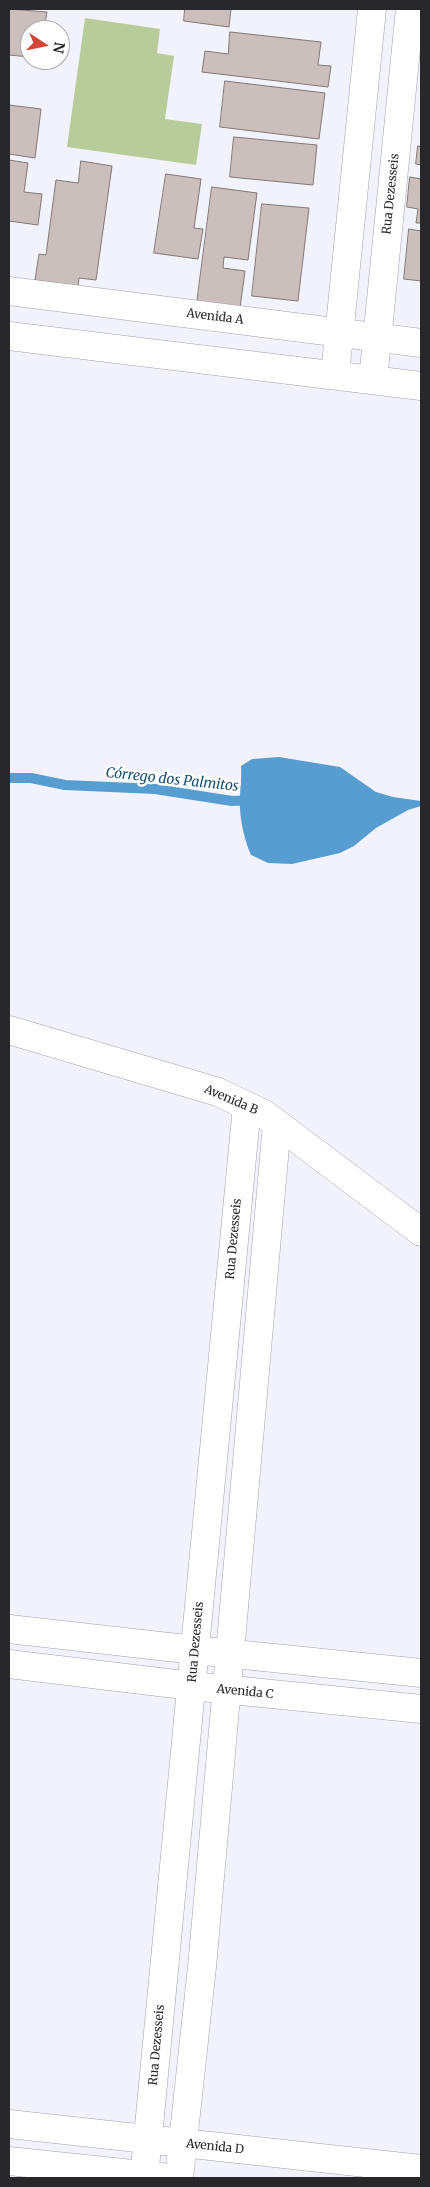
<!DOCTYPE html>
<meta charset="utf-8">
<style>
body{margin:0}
#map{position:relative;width:430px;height:2187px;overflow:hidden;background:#f2f2fc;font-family:Merriweather,serif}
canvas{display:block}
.frame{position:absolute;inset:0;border:10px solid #28282b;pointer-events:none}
.north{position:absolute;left:20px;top:20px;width:50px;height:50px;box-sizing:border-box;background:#fff;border:1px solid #a9a9aa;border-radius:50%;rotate:101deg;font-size:14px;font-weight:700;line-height:20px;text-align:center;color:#28282b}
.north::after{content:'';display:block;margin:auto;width:18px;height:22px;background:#d34538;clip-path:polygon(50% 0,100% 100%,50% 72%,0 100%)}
</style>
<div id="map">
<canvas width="430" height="2187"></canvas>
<div class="frame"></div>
<div class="north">N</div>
</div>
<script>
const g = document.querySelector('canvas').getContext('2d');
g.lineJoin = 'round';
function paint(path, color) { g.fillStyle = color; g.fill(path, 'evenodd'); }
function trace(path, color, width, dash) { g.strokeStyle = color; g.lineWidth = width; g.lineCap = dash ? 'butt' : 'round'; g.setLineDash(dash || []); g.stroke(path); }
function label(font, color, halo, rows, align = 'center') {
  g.font = font + ' Merriweather,serif'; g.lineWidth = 5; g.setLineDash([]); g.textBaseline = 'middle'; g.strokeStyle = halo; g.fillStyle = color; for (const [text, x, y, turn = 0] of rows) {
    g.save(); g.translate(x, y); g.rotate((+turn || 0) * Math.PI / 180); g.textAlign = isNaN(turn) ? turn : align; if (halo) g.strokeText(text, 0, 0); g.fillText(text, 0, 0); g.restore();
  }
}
paint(new Path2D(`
 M85 18 160 29 157 53 174 56 165 119 202 124 196 165 67 147Z`), '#b8cc9b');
paint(new Path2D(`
 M279 757 340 767 376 792 393 797 421 801V806L408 810 376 828 354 846 340 853 292 864 268 863 251 855C245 841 241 825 240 809 239 795 242 780 241 766L252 759Z`), '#569ed1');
trace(new Path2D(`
 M9 778H31L65 785 155 789 232 801 254 800`), '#569ed1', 10);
const building = new Path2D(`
 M9 9 47 12 44 30H30V57L9 55Z
 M185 9H231L229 27 184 21Z
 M230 32 321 42 318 65 331 66 328 87 202 72 205 51 228 54Z
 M225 81 325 93 319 139 220 127Z
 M9 105 41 109 35 158 9 154Z
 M234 137 317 145 313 185 230 177Z
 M418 146 421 147V165L416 164Z
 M9 160 28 163 24 192 42 194 38 225 9 221Z
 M81 161 112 166 96 280 79 278 78 286 35 280 39 254 46 255 56 180 78 183Z
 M166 174 201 179 194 228 203 229 198 259 154 253Z
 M410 177 421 179V223H416L418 209 407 207Z
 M212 187 257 193 248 260 224 257 223 268 245 271 240 308 197 303Z
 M262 204 309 208 298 301 252 296Z
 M409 229 421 231V281L404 279Z`);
paint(building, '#cabfbc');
trace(building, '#827774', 1);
const street = new Path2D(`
 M9 291 421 343
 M9 336 421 386
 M335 375 372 9
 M373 380 410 9
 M9 1030 218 1092 264 1114 421 1232
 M9 1629 195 1650 421 1673
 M9 1664 192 1686 421 1709
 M9 2124 421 2169
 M9 2161 161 2177
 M144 2178 247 1106
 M179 2178 202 1967 277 1124`);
trace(street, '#a2a2ab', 29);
trace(street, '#fff', 28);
label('12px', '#28282b', '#fff', [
 ["Rua Dezesseis",391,194,-84],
 ["Avenida A",215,317,7],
 ["Avenida B",231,1100,23],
 ["Rua Dezesseis",234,1239,-85],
 ["Rua Dezesseis",196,1642,-85],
 ["Avenida C",245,1692,6],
 ["Rua Dezesseis",157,2045,-85],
 ["Avenida D",215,2147,6]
]);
label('italic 14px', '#164d70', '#fff', [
 ["Córrego dos Palmitos",172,780,6]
]);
</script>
